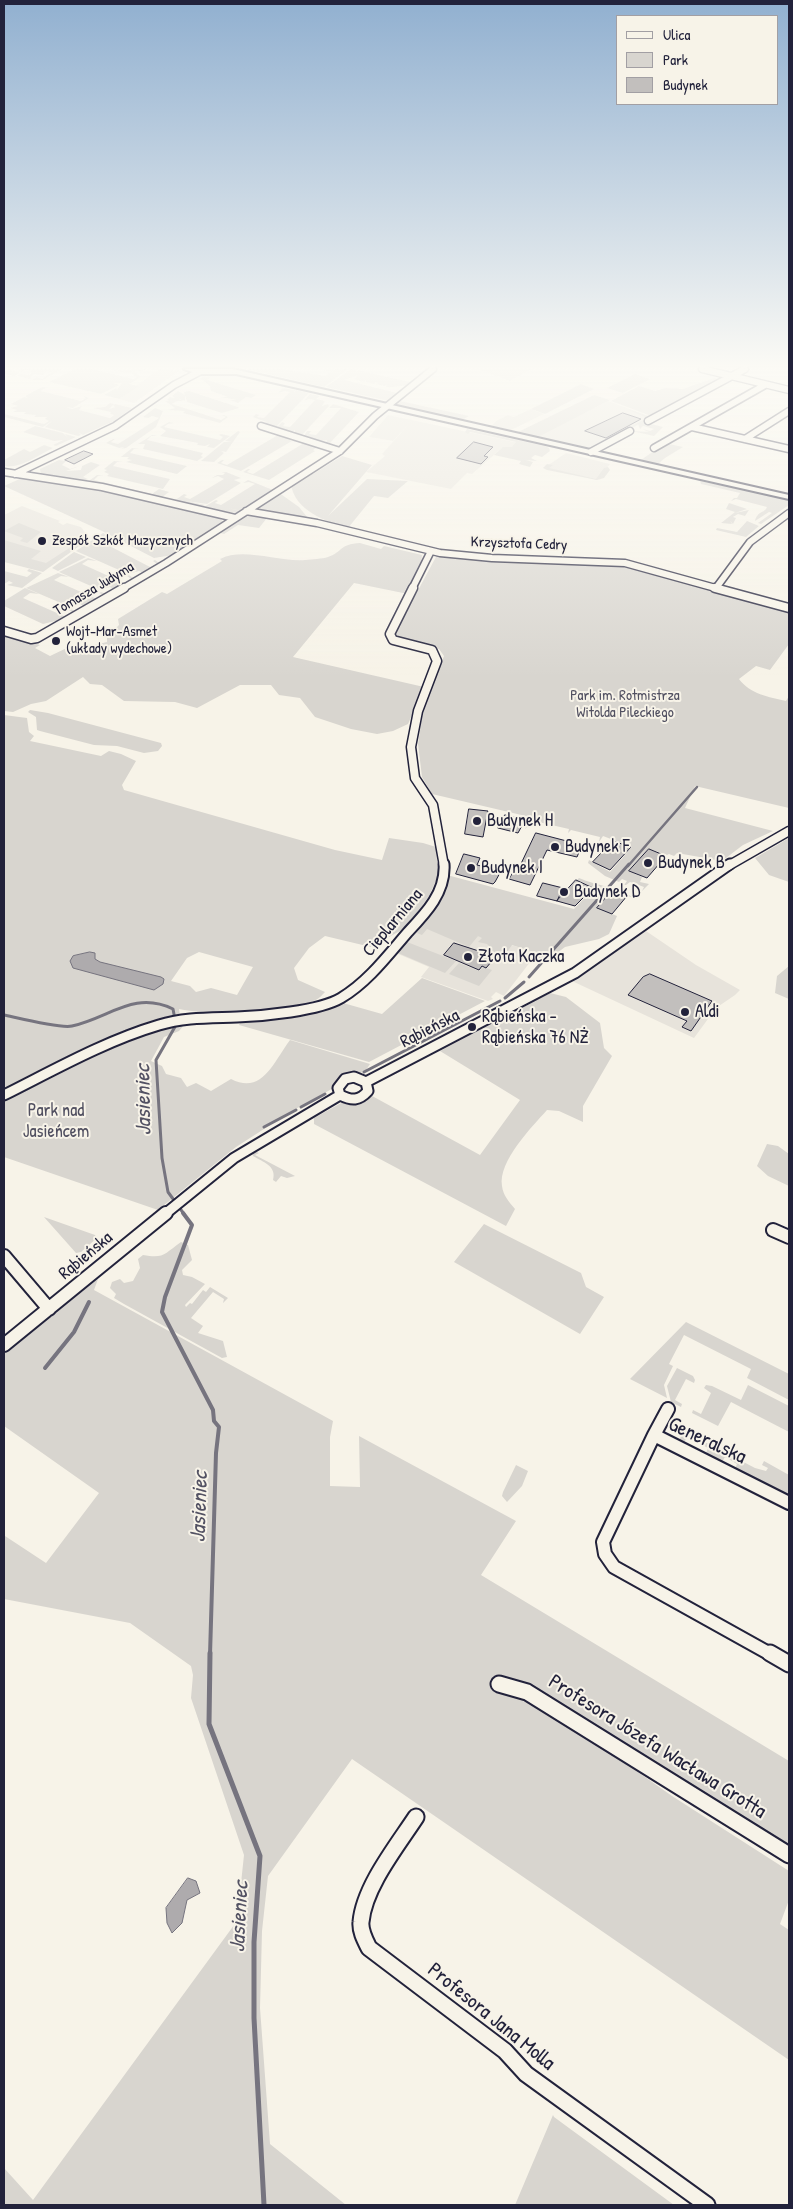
<!DOCTYPE html>
<meta charset="utf-8">
<style>
body{margin:0}
#map{position:relative;width:793px;height:2209px;overflow:hidden;background:#f7f3e8;font-family:"Patrick Hand",sans-serif}
canvas{display:block}
.frame{position:absolute;inset:0;border:5px solid #22223b;pointer-events:none}
.legend{position:absolute;left:616px;top:15px;width:162px;height:90px;box-sizing:border-box;background:#f7f3e8;border:1px solid #a29fa3;margin:0;padding:6px 9px;list-style:none;font-size:15px;color:#22223b}
.legend li{display:flex;align-items:center;gap:10px;height:25px}
.legend b{width:25px;border:1px solid #a29fa3}
</style>
<div id="map">
<canvas width="793" height="2209"></canvas>
<div class="frame"></div>
<ul class="legend">
<li><b style="height:6px;background:#f7f3e8"></b>Ulica</li>
<li><b style="height:14px;background:#d8d5cf"></b>Park</li>
<li><b style="height:14px;background:#c2bfbd"></b>Budynek</li>
</ul>
</div>
<script>
const g = document.querySelector('canvas').getContext('2d');
g.lineJoin = 'round';
function paint(path, color) { g.fillStyle = color; g.fill(path, 'evenodd'); }
function trace(path, color, width, dash) { g.strokeStyle = color; g.lineWidth = width; g.lineCap = dash ? 'butt' : 'round'; g.setLineDash(dash || []); g.stroke(path); }
function label(font, color, halo, rows, align = 'center') {
  g.font = font + ' "Patrick Hand",sans-serif'; g.lineWidth = 4; g.setLineDash([]); g.textBaseline = 'middle'; g.strokeStyle = halo; g.fillStyle = color; for (const [text, x, y, turn = 0] of rows) {
    g.save(); g.translate(x, y); g.rotate((+turn || 0) * Math.PI / 180); g.textAlign = isNaN(turn) ? turn : align; if (halo) g.strokeText(text, 0, 0); g.fillText(text, 0, 0); g.restore();
  }
}
paint(new Path2D(`
 M159 369 179 371 134 403 119 399Z
 M478 369H531L510 381Z
 M608 401 652 417 610 441 589 448 536 437Z
 M531 409 544 414 511 430 492 426 496 421 508 415 514 417Z
 M388 415 412 420 519 443 512 447 502 448 472 474 467 473 451 489 366 472 385 456 382 454 408 425 393 441 369 437Z
 M566 453 610 464 597 480 544 468Z
 M22 506 60 521 58 522 63 525 67 523 81 527 88 536 43 569 4 560V515Z
 M424 921 533 951 537 953 504 996 496 992 491 997 493 999 488 1001 421 977 429 967 396 953Z
 M646 931 696 965 740 990 735 995 716 1008 694 1038 572 981Z`), '#e7e3db');
paint(new Path2D(`
 M9 369 18 372 23 369H62L43 380H32L37 377 42 379 52 372 47 371 43 375 34 374 30 379 17 376 21 374 29 375 32 373 30 372 31 371 25 369 14 376 4 373Z
 M75 369H91L133 379 137 377 133 375 135 374 113 371 147 369 135 372 141 377 129 384 139 386 119 399 104 395 116 388 117 390 122 383H113L119 385 101 394 49 382Z
 M247 369H279L326 376 331 371 324 370 348 369 324 387Z
 M351 369 410 382 416 380 408 386C400 385 395 388 386 387L387 384 385 386 376 384 378 383 376 382 374 384 366 382V380L364 382 354 379 358 375 344 380 397 393 403 390 389 401 326 387Z
 M635 374 650 379 623 393 607 388Z
 M212 376 207 380 256 395 251 398 246 397 238 403 230 400H237L220 397H228L211 391 210 386 200 378Z
 M714 378 719 379 651 416 611 401 639 386 655 391 666 388 683 389Z
 M581 384 594 389 545 414 531 409Z
 M42 387 50 388H45L41 391 81 401 86 398 83 396 89 398 73 408 66 407 72 409 82 406 79 410 110 418 114 415 110 414 111 412 93 408 105 407 110 403 114 404 109 409 115 407 113 405 115 404 132 408 114 421 83 435 79 433 81 435 78 436 45 427 52 421 43 427 4 417V414L44 424 49 421 45 419 47 417H34L36 415 24 414 26 412H13L17 410 10 408 18 406 11 404 24 397 28 398 25 396Z
 M283 388 295 390 294 393 296 390 309 393 274 429 263 426 266 422 253 417 256 414 259 415 257 417 264 418 290 392 284 391 278 393Z
 M178 391 185 395V401L179 399 183 401H177L172 404 221 420 226 417 222 415H224L228 417 220 423 183 413 185 411 168 410 175 408 165 401H169L167 400 170 397 175 398 172 396Z
 M189 391 238 407 239 408 222 413 187 402 184 392Z
 M310 394 320 396 316 399 325 401 322 406 328 404 329 406 302 435 295 433V430L292 432 277 427 282 422 285 423 283 426 290 427 315 400 309 399 304 401Z
 M594 395 610 400 542 435 536 437 518 432Z
 M400 401 469 416 462 420 395 404Z
 M333 404 359 412 330 443H326L327 440 319 441 304 436 307 431H311L309 434 316 435 341 408H329Z
 M155 408 163 411 156 427 126 448 121 449 124 447 119 448 106 443 113 439H115L111 442 118 444 159 418 152 416 148 418 143 417Z
 M627 409 651 417 643 422 663 427 654 436 632 431 649 432 642 429 650 431 654 429 643 426 640 429 638 424 605 441 647 418Z
 M169 422 174 423 168 424 164 427 220 440 223 437 219 435 221 434 230 436 214 448 207 447 210 444 205 446 197 445 198 443 160 436 166 431 160 427Z
 M35 426 63 433 67 437 65 434 76 437 56 446 53 445 63 440 54 441 23 432Z
 M467 429 545 446 549 448 550 451 542 457 535 455 531 458 537 461 526 460 533 462 530 467 519 464 521 461 494 455 503 447H512L516 442 470 432 468 434 465 432Z
 M238 431 240 432 226 452 221 451 224 453 214 462 201 461 224 442H232L225 441Z
 M270 432 288 436 286 438 292 441 241 471 217 463 222 460H224L221 463 227 465 278 435 272 432 267 434Z
 M152 435 157 436H151L147 440 203 453 201 456 203 457 197 461 143 449 145 444H138Z
 M296 440 314 444 313 446 316 448 313 450 315 451 269 480 243 472 248 469H250L247 472 253 474 304 443 298 441 292 442Z
 M665 443 683 447 665 458 658 464 641 460Z
 M44 445 53 448C39 455 20 469 4 466V460L24 449 30 452Z
 M132 448 140 449H134L130 453 187 466 177 474 126 462 132 460 127 459 129 457H121Z
 M342 456 372 465 328 516 367 479 408 481 388 498 374 496 348 528C326 522 294 510 291 484L309 473 313 474Z
 M59 460 66 461 62 465 70 469 80 466 66 471 81 470 82 466 91 462 100 465 83 477 88 479 83 482 41 476 40 469Z
 M114 461 123 462H117L113 466 170 479 163 489 107 476 109 474 104 472 107 470 104 469Z
 M547 464 553 465 549 468 596 479 604 468 608 467 610 470 604 478 597 480 547 470 543 468Z
 M226 472 241 478 234 480 241 483 207 504 186 501 205 505 201 508 174 501 184 494 187 495 184 497 190 499 224 479 218 476 212 478 217 475H223L225 473H221Z
 M97 475 104 476H98L94 480 152 494 159 489 169 492 161 498 86 483Z
 M24 477 106 490 219 516 223 522 173 555 154 558 102 531 4 486Z
 M248 480 273 490 241 511 228 508 240 511 236 513 202 508 216 500 218 501 215 503 221 505 255 484 249 482 243 483Z
 M700 481 777 497 789 501V505L761 524 758 523 772 513 769 512 755 521C758 510 764 514 767 507L736 499 731 501 734 498H737L740 493 701 484Z
 M278 492 299 507 308 518 255 510 254 508Z
 M729 503 747 509 735 513 749 510 745 516 738 514 733 517 736 518 733 524 730 521 732 524 721 523 735 512 726 509Z
 M245 513 267 516V518L259 528 238 525 224 534 220 533Z
 M747 521 759 526 746 537 716 530 717 528 737 532Z
 M19 523 41 532 27 543 20 541 23 538 4 531Z
 M103 533 111 537 105 536 98 540 150 567 157 564 153 561 155 560 159 563 144 573 139 571 128 574 76 551Z
 M86 535 89 539 43 572 4 562V540L41 551 31 559 46 563 74 545 76 537Z
 M360 543 381 549 384 546 422 555 421 565 408 594 354 583 293 657 424 687 408 724 393 731 377 734 351 729 315 717 300 698 279 695 271 685H240L197 708 175 702 124 701 102 685 90 684 83 677 46 701 31 704 13 712 4 711V633L40 645 35 648 50 656 73 645H94L107 642V637L119 625 118 619 162 592 167 594 222 561 220 559C243 547 278 562 305 560 312 559 322 559 328 557 343 552 339 544 360 543Z
 M74 552 86 557 58 571 52 568Z
 M437 555 626 566 789 610V644L770 670 756 666 739 679C750 694 769 697 786 701L789 696V808L695 786 685 808 773 831 743 845 722 861 677 853 674 856 669 854 667 855 649 849 629 871 642 877 640 882 649 884 642 891 644 887 630 882 626 885H624L627 881 622 879 619 882 605 876 588 863 589 860 610 872 632 847 603 836 599 842 600 837 571 830 568 833 569 829 534 821 525 829 530 817 432 794 422 777 418 744 423 710 444 656 439 649 402 639 395 633Z
 M88 558 97 561 88 560 82 564 124 583 131 579 127 576 129 575 133 578 114 590 110 587 100 590 59 572Z
 M29 569 42 573 22 588 7 585 13 583 9 581 4 584V571L27 577 32 573 27 571Z
 M58 573 69 577 61 576 54 580 97 599 104 595 99 593 101 592 106 594 85 607 80 604 70 607 26 588Z
 M25 588 39 594 30 593 23 598 66 617 73 613 69 610 71 609 76 612 57 624H53L58 623 55 621 43 624 4 606V601Z
 M30 710 48 713 161 743 162 746 158 751 144 753 117 746 94 745 40 731 37 730 36 717 28 712Z
 M4 715 27 718 29 732 34 736 30 741 101 756 109 751 121 754 136 761 122 785 124 790 335 850 382 860 389 838 423 843 436 847 438 876 429 896 407 927 371 947 325 936 309 948 294 968 298 980 325 992C322 995 318 1000 313 1001 280 1015 213 1016 179 1009L180 1017 170 1019 184 1025 179 1031 164 1037 151 1061 162 1066 166 1074 181 1078 187 1087 196 1083 211 1091 231 1079C262 1095 273 1063 290 1040L370 1064 366 1070 292 1111 236 1147 158 1210 4 1157ZM199 952 253 967 237 995 211 988 196 992 190 986 171 981 187 958Z
 M789 838V882L769 875 755 858Z
 M447 875 574 909 594 888 577 880 579 878C597 886 619 887 634 898L612 891 597 908 617 916 609 934 599 939 565 947 549 959 539 963 537 953 512 945 504 956 489 950 491 948 487 944 478 942 482 938 476 935 478 936 469 947 427 929 422 935 417 933 442 899Z
 M407 942 456 961 445 973 398 953Z
 M459 963 479 971 483 967 492 970 479 986 449 974Z
 M789 966V999L775 993 777 976Z
 M422 978 485 1001 369 1062 239 1025 241 1021 306 1012 343 1003 382 1014Z
 M550 993 566 997 600 1023 604 1048 612 1056 583 1106V1122L559 1111 547 1110C532 1127 498 1161 502 1186 503 1195 509 1202 515 1209L506 1226 314 1124V1118L363 1091 480 1155 520 1100 440 1051Z
 M767 1144 778 1146 789 1154V1186L768 1176 757 1166Z
 M252 1150 259 1153 255 1155 295 1176 287 1178 281 1176 276 1182 273 1180C277 1166 263 1162 253 1156Z
 M44 1217 95 1235 97 1238 81 1252 76 1253Z
 M484 1224 581 1273 586 1287 604 1297 580 1334 454 1262Z
 M181 1242 188 1245 192 1260 182 1270 183 1275 192 1277 205 1284 185 1305 186 1307 190 1303 192 1304 203 1290 206 1292 210 1287 228 1298 223 1303 224 1299 213 1292 191 1318 203 1326 198 1333 223 1341 227 1357 222 1358 124 1304 114 1298 116 1294 110 1288 112 1282 120 1279 124 1283 133 1281 140 1268 138 1259 143 1255C164 1259 164 1254 181 1242Z
 M98 1279 94 1290 333 1421 330 1437V1486L360 1487 359 1436 516 1521 481 1575 789 1761V1845L622 1741 584 1734 672 1796 789 1871V1900L780 1924 789 1930V2060L352 1759 268 1876 262 1931 260 2008 270 2144 346 2205H4V2168L33 2200 237 1921 244 1855 191 1698 193 1675 191 1666 130 1623 4 1599 5 1536 46 1563 99 1493 4 1426V1350Z
 M686 1322 789 1374V1400L747 1378 751 1369 684 1335 669 1364 673 1366 664 1385 667 1398 630 1379Z
 M677 1368 693 1376 695 1380 694 1383 686 1379 675 1400 682 1404 681 1407 671 1402 667 1386Z
 M706 1385 712 1386 741 1400 748 1385 789 1406V1432L731 1402 718 1426 692 1413 693 1410 701 1414 711 1393 704 1388Z
 M684 1431 755 1468 766 1471 768 1468 762 1465 764 1461 789 1475V1500L734 1471 737 1464 725 1457 721 1464 705 1456 708 1448 687 1437 683 1445 678 1442Z
 M516 1465 528 1471 522 1486 507 1502 502 1496 503 1492Z
 M553 2115 554 2117 674 2205H515Z`), '#d8d5cf');
const water = new Path2D(`
 M90 952 95 953V959L100 962 161 977 164 979 163 984 154 990 73 968 70 961 73 956Z
 M188 1878 196 1881 200 1893 187 1900 182 1923 172 1933 167 1923 166 1908Z`);
paint(water, '#aeabad');
trace(water, '#76747f', 1);
trace(new Path2D(`
 M628 866 697 787`), '#76747f', 2.5);
trace(new Path2D(`
 M529 977 629 864
 M505 998 524 982
 M4 1015C18 1018 61 1029 72 1026 109 1018 134 990 173 1009L176 1025 156 1060 162 1158 168 1192 184 1214
 M364 1072 500 1001
 M301 1107 325 1094
 M264 1127 296 1110`), '#76747f', 3);
trace(new Path2D(`
 M183 1213 192 1225 165 1297 162 1312 213 1410 214 1421 219 1427 216 1453 210 1655
 M45 1368 74 1332 89 1302`), '#76747f', 4);
trace(new Path2D(`
 M210 1653 209 1724 260 1856 254 1942V2018L264 2205`), '#76747f', 5);
const building = new Path2D(`
 M623 413 641 419 606 438 585 431Z
 M474 442 493 447 484 456 488 457 481 464 457 458Z
 M84 451 93 454 74 464 65 460Z
 M469 809 488 811 483 837 465 834Z
 M505 815 525 820 518 833 498 828Z
 M536 833 582 845 577 857 547 850 530 885 509 879 517 865H520Z
 M613 841 631 847 610 870 593 862Z
 M649 849 666 856 647 878 629 871Z
 M464 854 480 858 477 865 501 871 495 882 493 884 456 874Z
 M576 880 593 888 575 906 557 901Z
 M543 883 563 888 557 901 537 896Z
 M612 891 627 896 612 914 597 908Z
 M454 943 491 955 488 959 492 961 486 968 482 966 479 970 444 955Z
 M650 974 712 1001 691 1031 682 1027 687 1021 628 995 643 977Z`);
paint(building, '#c2bfbd');
trace(building, '#22223b', 1);
const minorFar4 = new Path2D(`
 M702 369 789 390
 M648 421 745 369
 M261 426 340 451
 M692 427 789 449
 M745 439 789 411
 M654 448 765 385
 M591 452 630 431
 M4 472 102 487 235 518
 M15 474 115 426 174 385 199 372
 M246 511 317 523 440 553 492 558 625 563 719 589
 M716 588 750 542 789 513
 M122 589 166 563 340 451 375 416 433 369
 M412 589 431 551`);
const minorFar3 = new Path2D(`
 M413 588 390 634 393 640 432 650 437 661 418 711 411 747 415 778 433 805 444 866
 M715 588 789 608
 M4 631 31 639 37 638 124 588
 M728 866 789 831`);
const minorFar2 = new Path2D(`
 M354 1077 366 1082 368 1091C359 1101 352 1101 340 1095L338 1088 345 1079Z
 M366 1082 575 973 730 864
 M4 1095C54 1070 105 1041 159 1025 184 1017 211 1018 237 1017 263 1016 319 1011 341 998 368 982 388 955 408 932 426 913 446 892 444 864
 M165 1214 234 1158 340 1095`);
const minorFar1 = new Path2D(`
 M773 1230 789 1237
 M4 1256 49 1309
 M4 1345 166 1213
 M654 1435 668 1409
 M772 1655 614 1567 605 1554 603 1542 654 1435 789 1503`);
const minor = new Path2D(`
 M770 1653 789 1664
 M499 1684 527 1692 789 1855
 M416 1817C397 1846 364 1887 361 1922 360 1931 365 1940 369 1948L505 2051 526 2074 707 2205`);
const major = new Path2D(`
 M184 369H233L789 495V499L236 374H198Z`);
trace(minorFar4, '#22223b', 9);
trace(minorFar3, '#22223b', 11);
trace(minorFar2, '#22223b', 13);
trace(minorFar1, '#22223b', 16);
trace(minor, '#22223b', 19);
trace(major, '#22223b', 4);
trace(minorFar4, '#f7f3e8', 6);
trace(minorFar3, '#f7f3e8', 8);
trace(minorFar2, '#f7f3e8', 9);
trace(minorFar1, '#f7f3e8', 12);
trace(minor, '#f7f3e8', 15);
paint(major, '#f7f3e8');
const sky = g.createLinearGradient(0, 0, 0, 678);
sky.addColorStop(0, '#91b0d0');
sky.addColorStop(0.54, '#fbfaf5');
sky.addColorStop(1, '#fbfaf500');
g.fillStyle = sky;
g.fillRect(0, 0, 793, 678);
for (const [x, y, r, color] of [
 [42,541,5,"#22223b"],
 [56,641,5,"#22223b"],
 [477,821,5,"#22223b"],
 [555,847,5,"#22223b"],
 [648,863,5,"#22223b"],
 [471,868,5,"#22223b"],
 [564,892,5,"#22223b"],
 [468,957,5,"#22223b"],
 [685,1012,5,"#22223b"],
 [472,1027,5,"#22223b"]
]) { const dot = new Path2D(); dot.arc(x, y, r, 0, 2 * Math.PI); g.fillStyle = color; g.fill(dot); trace(dot, '#f7f3e8', 2); }
label('15px', '#22223b', '#f7f3e8', [
 ["Zespół Szkół Muzycznych",52,541],
 ["Wojt-Mar-Asmet",66,632],
 ["(układy wydechowe)",66,649]
], 'left');
label('15px', '#22223b', '#f7f3e8', [
 ["Krzysztofa Cedry",519,544,2],
 ["Tomasza Judyma",94,589,-31]
]);
label('15px', '#504f60', '#f7f3e8', [
 ["Park im. Rotmistrza",625,696],
 ["Witolda Pileckiego",625,713]
]);
label('18px', '#22223b', '#f7f3e8', [
 ["Budynek H",487,821],
 ["Budynek F",565,847],
 ["Budynek B",658,863],
 ["Budynek I",481,868],
 ["Budynek D",574,892],
 ["Złota Kaczka",478,957],
 ["Aldi",695,1012],
 ["Rąbieńska -",482,1017],
 ["Rąbieńska 76 NŻ",482,1038]
], 'left');
label('18px', '#22223b', '#f7f3e8', [
 ["Cieplarniana",393,923,-50],
 ["Rąbieńska",430,1029,-27],
 ["Rąbieńska",86,1256,-40]
]);
label('18px', '#504f60', '#f7f3e8', [
 ["Park nad",56,1111],
 ["Jasieńcem",56,1132]
]);
label('21px', '#22223b', '#f7f3e8', [
 ["Generalska",707,1441,25],
 ["Profesora Józefa Wacława Grotta",657,1747,32],
 ["Profesora Jana Molla",491,2017,39]
]);
label('italic 22px', '#535263', '#f7f3e8', [
 ["Jasieniec",144,1100,-91],
 ["Jasieniec",200,1507,-88],
 ["Jasieniec",240,1917,-87]
]);
</script>
